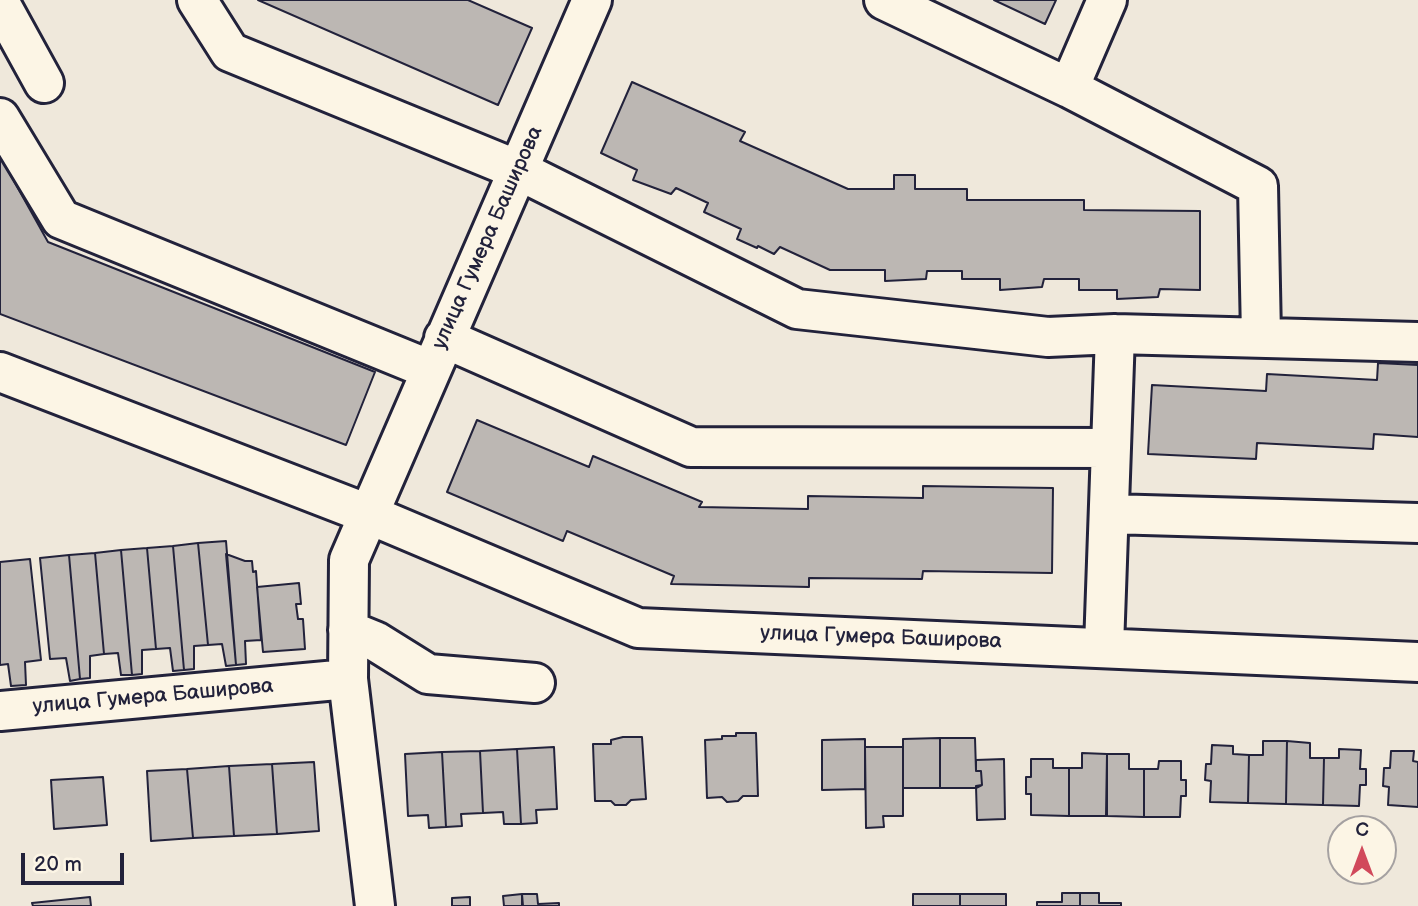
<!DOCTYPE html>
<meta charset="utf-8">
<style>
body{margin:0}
#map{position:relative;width:1418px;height:906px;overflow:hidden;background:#efe8db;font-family:"Balsamiq Sans",sans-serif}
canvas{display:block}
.north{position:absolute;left:1327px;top:815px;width:70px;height:70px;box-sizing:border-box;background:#fcf5e5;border:2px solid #a5a1a1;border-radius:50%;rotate:0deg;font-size:19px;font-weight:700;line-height:28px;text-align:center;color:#22223b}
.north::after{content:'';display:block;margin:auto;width:24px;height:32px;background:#d1495b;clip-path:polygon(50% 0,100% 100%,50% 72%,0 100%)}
.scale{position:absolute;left:21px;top:853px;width:103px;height:32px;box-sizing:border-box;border:4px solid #22223b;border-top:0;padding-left:9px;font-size:21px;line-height:24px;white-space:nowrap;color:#22223b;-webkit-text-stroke:5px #fcf5e5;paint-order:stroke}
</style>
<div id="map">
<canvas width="1418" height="906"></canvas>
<div class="north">С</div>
<div class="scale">20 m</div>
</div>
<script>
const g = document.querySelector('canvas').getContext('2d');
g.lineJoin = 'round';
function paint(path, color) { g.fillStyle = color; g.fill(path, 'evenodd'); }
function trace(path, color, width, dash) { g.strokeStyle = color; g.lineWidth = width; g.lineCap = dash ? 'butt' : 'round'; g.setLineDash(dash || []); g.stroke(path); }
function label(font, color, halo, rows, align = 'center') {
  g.font = font + ' "Balsamiq Sans",sans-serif'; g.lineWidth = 5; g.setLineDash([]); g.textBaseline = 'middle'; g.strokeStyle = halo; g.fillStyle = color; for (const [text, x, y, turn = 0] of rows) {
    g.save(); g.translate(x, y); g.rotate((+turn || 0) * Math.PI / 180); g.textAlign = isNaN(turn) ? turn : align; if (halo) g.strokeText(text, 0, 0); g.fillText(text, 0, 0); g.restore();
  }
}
const building = new Path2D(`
 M258 0H468L532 28 498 105Z
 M994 0H1056L1045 24Z
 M632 82 745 132 740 141 848 189H894V175H915V189H967V200H1084V210L1200 211V290L1160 289 1158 297 1117 299V290H1079V279H1044L1042 287 1000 290V279H962V271H927L926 279 885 281V270H830L780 247 774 254 758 246 757 248 737 239 741 229 704 212 708 203 676 188 671 194 633 180 637 170 601 153Z
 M0 156 48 242 375 372 346 445 0 314Z
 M1378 363 1418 365V437L1374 434 1373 449 1257 443 1256 459 1148 454 1152 385 1266 391 1267 374 1377 380Z
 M477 420 589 467 593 456 702 502 699 507 808 509V496L923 498V486L1053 488 1052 573 923 571 922 579 809 578V587L671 584 674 576 567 531 563 541 447 492Z
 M226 541 236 665 226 666 222 644 208 645 198 543Z
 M198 543 208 645 194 646V669L184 670 173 546Z
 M173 546 184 670 173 671 170 648 156 649 147 548Z
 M147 548 156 649 142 650V674L132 675 121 550Z
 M121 550 132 675H121L118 653 104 654 95 553Z
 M95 553 104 654 90 656V678L80 679 69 555Z
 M226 554 245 561H252L253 572 256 571 261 640 245 641 246 664 236 665Z
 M69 555 80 679 70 681 66 658 50 659 40 558Z
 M30 559 41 660 25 662 26 685 11 686 8 664 0 665V562Z
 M299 583 301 604H296L298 619H303L305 649 263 652 257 587Z
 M736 733H756L758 796H743L738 801 727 802 722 797 707 798 705 740 722 739V736H736Z
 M623 737H642L646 799 631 800 626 805H615L611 801H595L593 744H611V740Z
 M940 738V788H903V739Z
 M940 738H975L976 771H981L982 785 976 788H940Z
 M865 739V789L822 790V740Z
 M1263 741H1287L1286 804 1248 803 1249 755H1263Z
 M1287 741 1310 743V758H1324L1323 805 1286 804Z
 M1212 745 1233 746V754L1249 755 1248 803 1210 802 1211 781 1205 780 1206 764H1211Z
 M554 747 557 809 536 810 537 823 521 824 517 749Z
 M865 747H903V816H883L884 827 866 828Z
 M517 749 521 824H504L503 812 483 813 480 751Z
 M1339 749 1361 750 1360 769H1366V785H1360L1359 806 1323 805 1324 758H1339Z
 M480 751 483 813 461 814 462 826 446 827 442 752Z
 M1391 751H1414L1413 761 1418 762V807L1388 805 1389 787 1383 786 1384 768H1390Z
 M442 752 446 827 429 828 428 815 408 816 405 754Z
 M1082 753 1107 754 1106 816H1069V768H1082Z
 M1107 754H1129V769H1144V817L1107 816Z
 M1004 759 1005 819 977 820 976 786 982 785 981 771H976V760Z
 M1031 759H1053V768H1069V816L1031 815V794H1026V777H1031Z
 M1159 761H1181V780H1186V796H1181L1180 817H1144V769H1158Z
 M314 762 319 831 277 834 272 764Z
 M272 764 277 834 234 836 229 766Z
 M229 766 234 836 193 838 187 769Z
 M187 769 193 838 151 841 147 771Z
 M103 777 107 825 54 829 51 780Z
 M1062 893H1080V906H1037V902H1062Z
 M1080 893H1099V903H1121V906H1080Z
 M522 894V906H504L503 896Z
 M522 894H537L538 904 559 903V906H523Z
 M913 894H960V906H913Z
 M960 894H1006V906H960Z
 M90 897 91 906H33L32 903Z
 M470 897V906H452V898Z`);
paint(building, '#bcb7b3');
trace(building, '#22223b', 2);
const minor = new Path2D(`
 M197 0 230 52 518 170 797 309 1048 337 1115 334 1418 342
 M884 0 1069 88 1258 186 1261 336
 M0 3 44 83
 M1069 88 1107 0
 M0 118 61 219 431 370
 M444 338 691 447 1111 448
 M0 372 368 514 638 628 1418 662
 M1110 514 1418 523
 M348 630 375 641 428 674 535 683
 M1104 647 1115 334
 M0 711 348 679
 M375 906 348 679 349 560 592 0`);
trace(minor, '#22223b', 44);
trace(minor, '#fcf5e5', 38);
label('21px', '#22223b', '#fcf5e5', [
 ["улица Гумера Баширова",488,238,-66],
 ["улица Гумера Баширова",881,638,2],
 ["улица Гумера Баширова",153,697,-5]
]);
</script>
